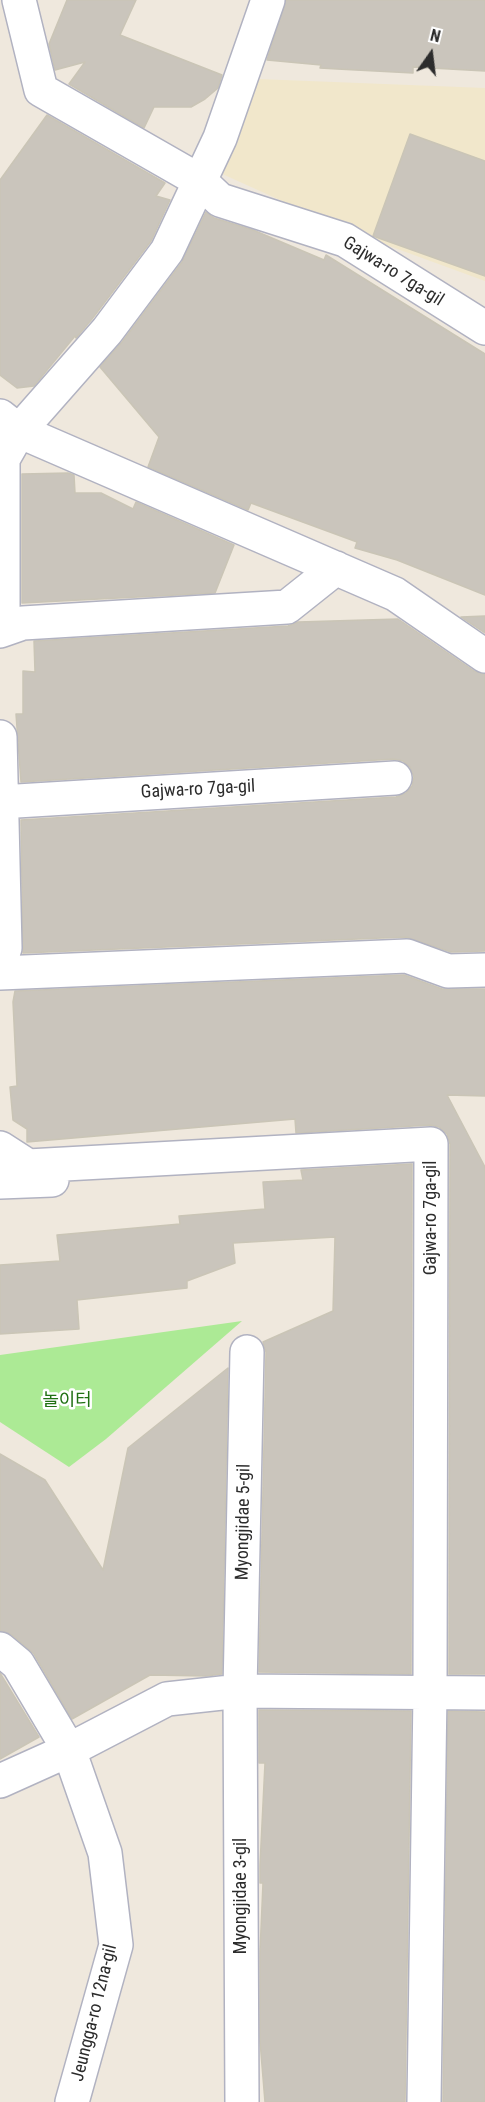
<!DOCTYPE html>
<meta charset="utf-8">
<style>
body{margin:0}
#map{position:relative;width:485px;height:2102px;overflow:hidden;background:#efe8dd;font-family:"Roboto Condensed",sans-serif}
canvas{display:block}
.north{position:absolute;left:401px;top:24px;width:60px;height:60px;-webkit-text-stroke:4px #fff;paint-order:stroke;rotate:14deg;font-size:16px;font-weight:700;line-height:24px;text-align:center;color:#2c2c2c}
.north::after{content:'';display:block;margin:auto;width:21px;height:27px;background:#2c2c2c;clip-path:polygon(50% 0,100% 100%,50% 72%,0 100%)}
</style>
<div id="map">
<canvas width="485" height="2102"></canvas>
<div class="north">N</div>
</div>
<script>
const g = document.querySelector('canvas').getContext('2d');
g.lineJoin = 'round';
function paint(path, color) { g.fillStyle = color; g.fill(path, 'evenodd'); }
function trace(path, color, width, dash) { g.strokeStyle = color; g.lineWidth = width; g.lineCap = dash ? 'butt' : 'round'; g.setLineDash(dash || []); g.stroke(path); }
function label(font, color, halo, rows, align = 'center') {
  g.font = font + ' "Roboto Condensed","Noto Sans KR",sans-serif'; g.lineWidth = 5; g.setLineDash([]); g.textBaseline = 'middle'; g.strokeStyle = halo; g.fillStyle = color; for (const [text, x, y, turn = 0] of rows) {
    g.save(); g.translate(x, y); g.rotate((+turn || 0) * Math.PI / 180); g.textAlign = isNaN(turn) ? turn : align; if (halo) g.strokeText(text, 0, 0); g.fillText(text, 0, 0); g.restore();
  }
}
paint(new Path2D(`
 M258 79 485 88V281L351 232 220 173Z`), '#f1e7cb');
paint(new Path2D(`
 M242 1321 106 1439 69 1467 0 1422V1355Z`), '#acea95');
const building = new Path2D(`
 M67 0H136L120 35 222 75 218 88 205 99 191 107H154L144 128 69 84 85 62 55 70 49 44Z
 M286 0H485V71L413 67V73L337 69 320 68 321 65 267 60Z
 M47 115 165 183 156 196 170 200 151 241 92 319 76 338 75 336 34 386 17 388 0 375V180Z
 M410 134 485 161V276L373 236Z
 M206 212 214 218 253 230 324 260 326 255 485 354V595L397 560 355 548 357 542 251 503 248 510 148 467 159 437 100 367 122 342 182 262Z
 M68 473 74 475 75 493H101L133 509 136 502 234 545 215 593 22 603V474Z
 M485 616V633L461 617Z
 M398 619 474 671 485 674V951L451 952 406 937 23 953 21 820 396 797 406 793 412 786 414 777 410 767 403 761 394 759 21 782 16 714H23V671L35 672 34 641 288 626 298 622Z
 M404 975 442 989H485V1096L447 1095 485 1167V1674H449L450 1144 447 1134 439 1127 430 1125 296 1133 295 1119 27 1142V1129L13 1120 10 1087 17 1086 13 1002 15 991Z
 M412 1164 411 1674 259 1672 266 1352 263 1342 333 1311 335 1237 233 1243 235 1263 187 1281V1288L77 1300 79 1329 0 1334V1265L60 1261 57 1235 180 1224 179 1216 265 1209 263 1182 303 1180 301 1170Z
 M228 1368 222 1674 206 1676 150 1675 72 1719 34 1654 12 1635 0 1631V1454L45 1480 103 1570 128 1448Z
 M0 1673 39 1737 0 1759Z
 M259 1710 411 1711 405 2102H265L260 2041V1952L263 1883H260V1865L265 1763H259Z
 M448 1711 485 1712V2102H443Z`);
paint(building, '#cac5bc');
trace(building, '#cac5b6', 1.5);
const minor = new Path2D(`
 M19 0 41 90 200 181 220 200 345 240 485 328
 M0 416 19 431 395 594 485 656
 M0 620 3 606V459L19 431 107 331 167 251 220 138 268 0
 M0 631 23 623 287 607 336 568
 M0 737 5 948 0 962
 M0 802 395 778
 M0 973 407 956 448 971 485 970
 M0 1148 28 1166 431 1144 430 1693 424 2102
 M0 1182 52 1180
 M0 1649 18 1664 69 1750 105 1853 116 1945 72 2102
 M0 1781 69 1750 167 1699 240 1691 485 1693
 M242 2102 240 1691 247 1352`);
trace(minor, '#b1b2c1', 36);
trace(minor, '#fff', 33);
label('18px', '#2c2c2c', '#fff', [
 ["Gajwa-ro 7ga-gil",393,272,32],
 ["Gajwa-ro 7ga-gil",198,790,-3],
 ["Gajwa-ro 7ga-gil",431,1218,-90],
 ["Myongjidae 5-gil",244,1522,-89],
 ["Myongjidae 3-gil",241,1896,-90],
 ["Jeungga-ro 12na-gil",95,2013,-76]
]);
label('18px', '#217114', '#fff', [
 ["놀이터",67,1401]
]);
</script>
